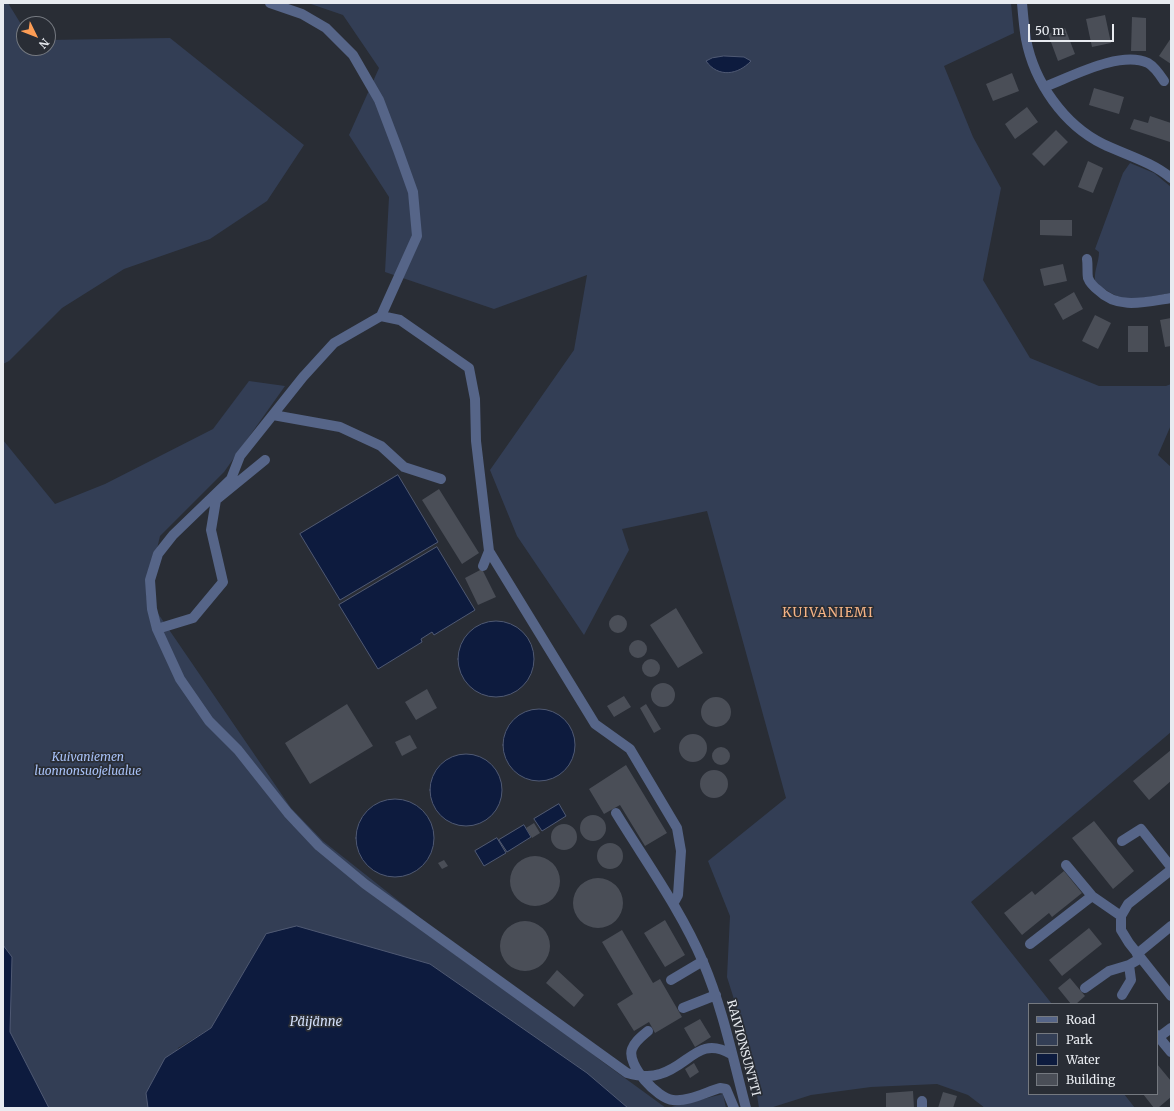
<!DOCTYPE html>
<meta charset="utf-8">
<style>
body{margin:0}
#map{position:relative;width:1174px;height:1111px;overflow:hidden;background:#292d35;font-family:Merriweather,serif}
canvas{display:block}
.frame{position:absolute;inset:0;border:4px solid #e8ebf0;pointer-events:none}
.legend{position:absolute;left:1028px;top:1003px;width:130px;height:92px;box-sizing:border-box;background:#292d35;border:1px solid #757980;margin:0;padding:5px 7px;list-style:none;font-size:12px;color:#e8ebf0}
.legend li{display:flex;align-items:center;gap:8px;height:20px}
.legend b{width:20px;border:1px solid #757980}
.north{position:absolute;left:16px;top:16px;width:40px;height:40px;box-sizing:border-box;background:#292d35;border:1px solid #757980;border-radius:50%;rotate:133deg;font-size:11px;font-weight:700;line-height:16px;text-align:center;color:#e8ebf0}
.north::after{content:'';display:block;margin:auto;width:14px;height:18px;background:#fd9d55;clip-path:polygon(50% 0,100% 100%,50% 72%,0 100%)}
.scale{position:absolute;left:1028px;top:24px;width:86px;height:18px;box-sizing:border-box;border:2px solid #e8ebf0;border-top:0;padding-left:5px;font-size:12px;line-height:14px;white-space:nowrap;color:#e8ebf0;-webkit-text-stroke:3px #292d35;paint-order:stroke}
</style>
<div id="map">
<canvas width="1174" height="1111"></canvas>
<div class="frame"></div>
<ul class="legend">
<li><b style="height:5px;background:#566588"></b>Road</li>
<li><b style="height:11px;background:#333e55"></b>Park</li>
<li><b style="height:11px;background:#0d1b3e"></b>Water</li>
<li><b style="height:11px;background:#4a4e57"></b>Building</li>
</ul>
<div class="north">N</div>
<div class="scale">50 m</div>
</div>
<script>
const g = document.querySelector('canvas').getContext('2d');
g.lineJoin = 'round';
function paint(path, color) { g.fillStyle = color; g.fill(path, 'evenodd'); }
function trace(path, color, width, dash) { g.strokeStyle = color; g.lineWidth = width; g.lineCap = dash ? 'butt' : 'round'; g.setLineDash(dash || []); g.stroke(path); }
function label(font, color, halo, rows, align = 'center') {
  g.font = font + ' Merriweather,serif'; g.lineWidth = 3.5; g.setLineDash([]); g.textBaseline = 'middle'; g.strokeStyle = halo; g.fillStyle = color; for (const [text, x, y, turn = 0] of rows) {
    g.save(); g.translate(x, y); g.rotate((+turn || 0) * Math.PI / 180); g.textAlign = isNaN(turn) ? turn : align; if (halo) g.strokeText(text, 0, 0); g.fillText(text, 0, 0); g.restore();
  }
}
paint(new Path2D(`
 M3 3H8L24 29V48H48V40L170 38 304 145 267 201 210 239 124 269 62 308 9 361 3 364Z
 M308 3H1011L1014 33 944 66 973 137 1001 188 983 280 1030 358 1099 386H1166L1171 384V425L1158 455 1171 467V732L971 902 1052 1004H1029V1094H1124L1135 1108H985L968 1095 937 1084 871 1087 811 1095 770 1108H759L750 1050 727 977 730 916 708 861 786 798 707 511 622 529 629 550 584 635 517 536 490 470 574 350 587 275 494 309 385 272 389 197 349 135 379 68 343 15Z
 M1130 163 1154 173 1171 187V293C1137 298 1123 307 1095 281 1094 270 1099 262 1099 252L1095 249 1123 173Z
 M249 381 285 386 224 472 160 536 146 596 291 808 323 841 600 1060 666 1108H628L587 1073 430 964 266 934 211 1028 178 1048 165 1108H3V440L55 504 105 484 213 429Z
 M723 1094 726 1108H667Z`), '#333e55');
const water = new Path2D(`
 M724 56 744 57 751 61C738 75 718 78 706 61L712 58Z
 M398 475 438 542 340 600 300 534Z
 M437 547 475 610 434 635 432 632 421 639 422 642 378 669 339 605Z
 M458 659a38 38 0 1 1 76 0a38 38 0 1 1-76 0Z
 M503 745a36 36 0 1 1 72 0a36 36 0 1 1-72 0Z
 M430 790a36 36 0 1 1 72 0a36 36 0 1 1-72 0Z
 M356 838a39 39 0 1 1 78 0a39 39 0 1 1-78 0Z
 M559 804 566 816 542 831 534 819Z
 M524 825 531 837 507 852 499 840Z
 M497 838 506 853 484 866 475 851Z
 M297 926 430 964 587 1073 628 1108H148L146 1093 165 1058 211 1028 266 934Z
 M3 945 12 957 10 1032 49 1108H3Z`);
paint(water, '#0d1b3e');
trace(water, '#4f5973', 1);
paint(new Path2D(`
 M1105 15 1111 43 1092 47 1086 19Z
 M1132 17 1146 18V51H1131Z
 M1065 28 1075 54 1058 61 1048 34Z
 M1171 38V64L1159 56Z
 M1012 73 1019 91 993 101 986 84Z
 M1094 88 1124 97 1119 114 1089 105Z
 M1027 107 1038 122 1015 139 1005 124Z
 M1150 116 1171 123 1170 142 1130 129 1134 119 1148 123Z
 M1056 130 1068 142 1044 166 1032 154Z
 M1088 161 1103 168 1093 193 1078 187Z
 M1040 220H1072V236L1040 235Z
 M1063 264 1067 281 1044 286 1040 269Z
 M1074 292 1083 309 1063 320 1054 304Z
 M1095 315 1111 323 1098 349 1082 341Z
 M1171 318V346L1165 347 1160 320Z
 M1128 326H1148V352H1128Z
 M439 489 479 553 462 564 422 500Z
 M482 569 496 597 478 605 465 578Z
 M676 608 703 653 678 668 650 625Z
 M609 624a9 9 0 1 1 18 0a9 9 0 1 1-18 0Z
 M629 649a9 9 0 1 1 18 0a9 9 0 1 1-18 0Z
 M642 668a9 9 0 1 1 18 0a9 9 0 1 1-18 0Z
 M651 695a12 12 0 1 1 24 0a12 12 0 1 1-24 0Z
 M427 689 437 708 416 720 405 702Z
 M624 696 631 707 614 717 607 706Z
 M701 712a15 15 0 1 1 30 0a15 15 0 1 1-30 0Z
 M347 704 373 746 310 784 285 743Z
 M646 704 661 729 654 733 640 708Z
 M679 748a14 14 0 1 1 28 0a14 14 0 1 1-28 0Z
 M410 735 417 748 402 756 395 742Z
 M712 756a9 9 0 1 1 18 0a9 9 0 1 1-18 0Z
 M1171 750V781L1149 800 1133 781Z
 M626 765 667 833 645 846 620 805 604 814 589 789Z
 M700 784a14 14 0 1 1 28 0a14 14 0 1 1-28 0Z
 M580 828a13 13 0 1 1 26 0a13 13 0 1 1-26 0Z
 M1094 821 1134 871 1113 889 1072 838Z
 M534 823 540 833 532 838 526 828Z
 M551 837a13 13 0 1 1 26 0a13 13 0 1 1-26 0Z
 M597 856a13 13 0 1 1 26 0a13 13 0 1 1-26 0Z
 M510 881a25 25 0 1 1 50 0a25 25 0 1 1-50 0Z
 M444 860 448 866 442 869 438 863Z
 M1064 871 1082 893 1052 917 1049 913 1022 935 1004 913 1032 891 1035 895Z
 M573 903a25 25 0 1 1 50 0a25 25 0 1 1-50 0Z
 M665 920 685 955 665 967 644 933Z
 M500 946a25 25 0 1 1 50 0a25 25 0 1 1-50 0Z
 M1089 928 1102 944 1062 976 1049 960Z
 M622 930 653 983 660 979 682 1017 655 1033 649 1022 634 1031 617 1004 633 994 602 942Z
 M557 970 584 995 574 1007 546 983Z
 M1070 978 1085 996 1076 1004H1071L1058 988Z
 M700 1019 711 1037 695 1047 684 1028Z
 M694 1063 699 1072 690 1078 685 1069Z
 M1157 1064 1171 1081V1097L1158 1108H1154L1143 1094H1157Z
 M913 1091 914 1108H886V1093Z
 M943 1092 957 1096 953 1108H938Z`), '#4a4e57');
trace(new Path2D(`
 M270 3 302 14 326 28 353 55 379 100 398 150 413 192 417 236 381 316 334 343 303 377 240 456 231 479 173 535 158 554 150 580 152 609 157 629 180 679 209 721 238 750 288 813 319 846 365 884 627 1073C638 1076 649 1078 660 1074 689 1066 699 1035 731 1054
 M1022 3C1023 15 1024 27 1026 39 1034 82 1064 125 1103 144 1126 155 1152 162 1171 178
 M1044 87C1071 77 1120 50 1148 63 1155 67 1160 75 1164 81
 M1087 259C1088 265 1087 272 1088 278 1090 283 1094 287 1098 290 1118 310 1145 302 1171 298
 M381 316 400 320 469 368 475 399 476 441 489 551
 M273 415 340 427 381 446 404 467 441 479
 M483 566 489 551 595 724 630 749 677 828 681 851 678 895 673 904
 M157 629 193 618 223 582 211 530 216 500 265 460
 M616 813C646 862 681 910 703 962 723 1009 733 1059 746 1108
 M1122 841 1141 829 1171 867
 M1066 865 1092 896 1121 916
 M1171 870 1128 904 1121 916V930L1129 943 1171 996
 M1030 944 1092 896
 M1137 954 1171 926
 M671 980 703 961
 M1085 988 1109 971 1129 965 1141 958
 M1122 995 1131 980 1129 965
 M683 1008 716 995
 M648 1031C641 1037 635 1041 632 1049 626 1065 658 1099 673 1100 688 1102 706 1092 720 1088L726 1089 734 1108
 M1157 1035 1171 1052
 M1159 1037 1171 1028
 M922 1108V1101`), '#566588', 10);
label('italic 12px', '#a8c1f6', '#292d35', [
 ["Kuivaniemen",88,758],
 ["luonnonsuojelualue",88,772]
]);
label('12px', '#e8ebf0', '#292d35', [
 ["RAIVIONSUNTTI",743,1048,75]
]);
g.letterSpacing = '1px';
label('13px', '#f7b485', '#292d35', [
 ["KUIVANIEMI",828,613]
]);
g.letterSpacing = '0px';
label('italic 13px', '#d2dffa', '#292d35', [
 ["Päijänne",316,1022]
]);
</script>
